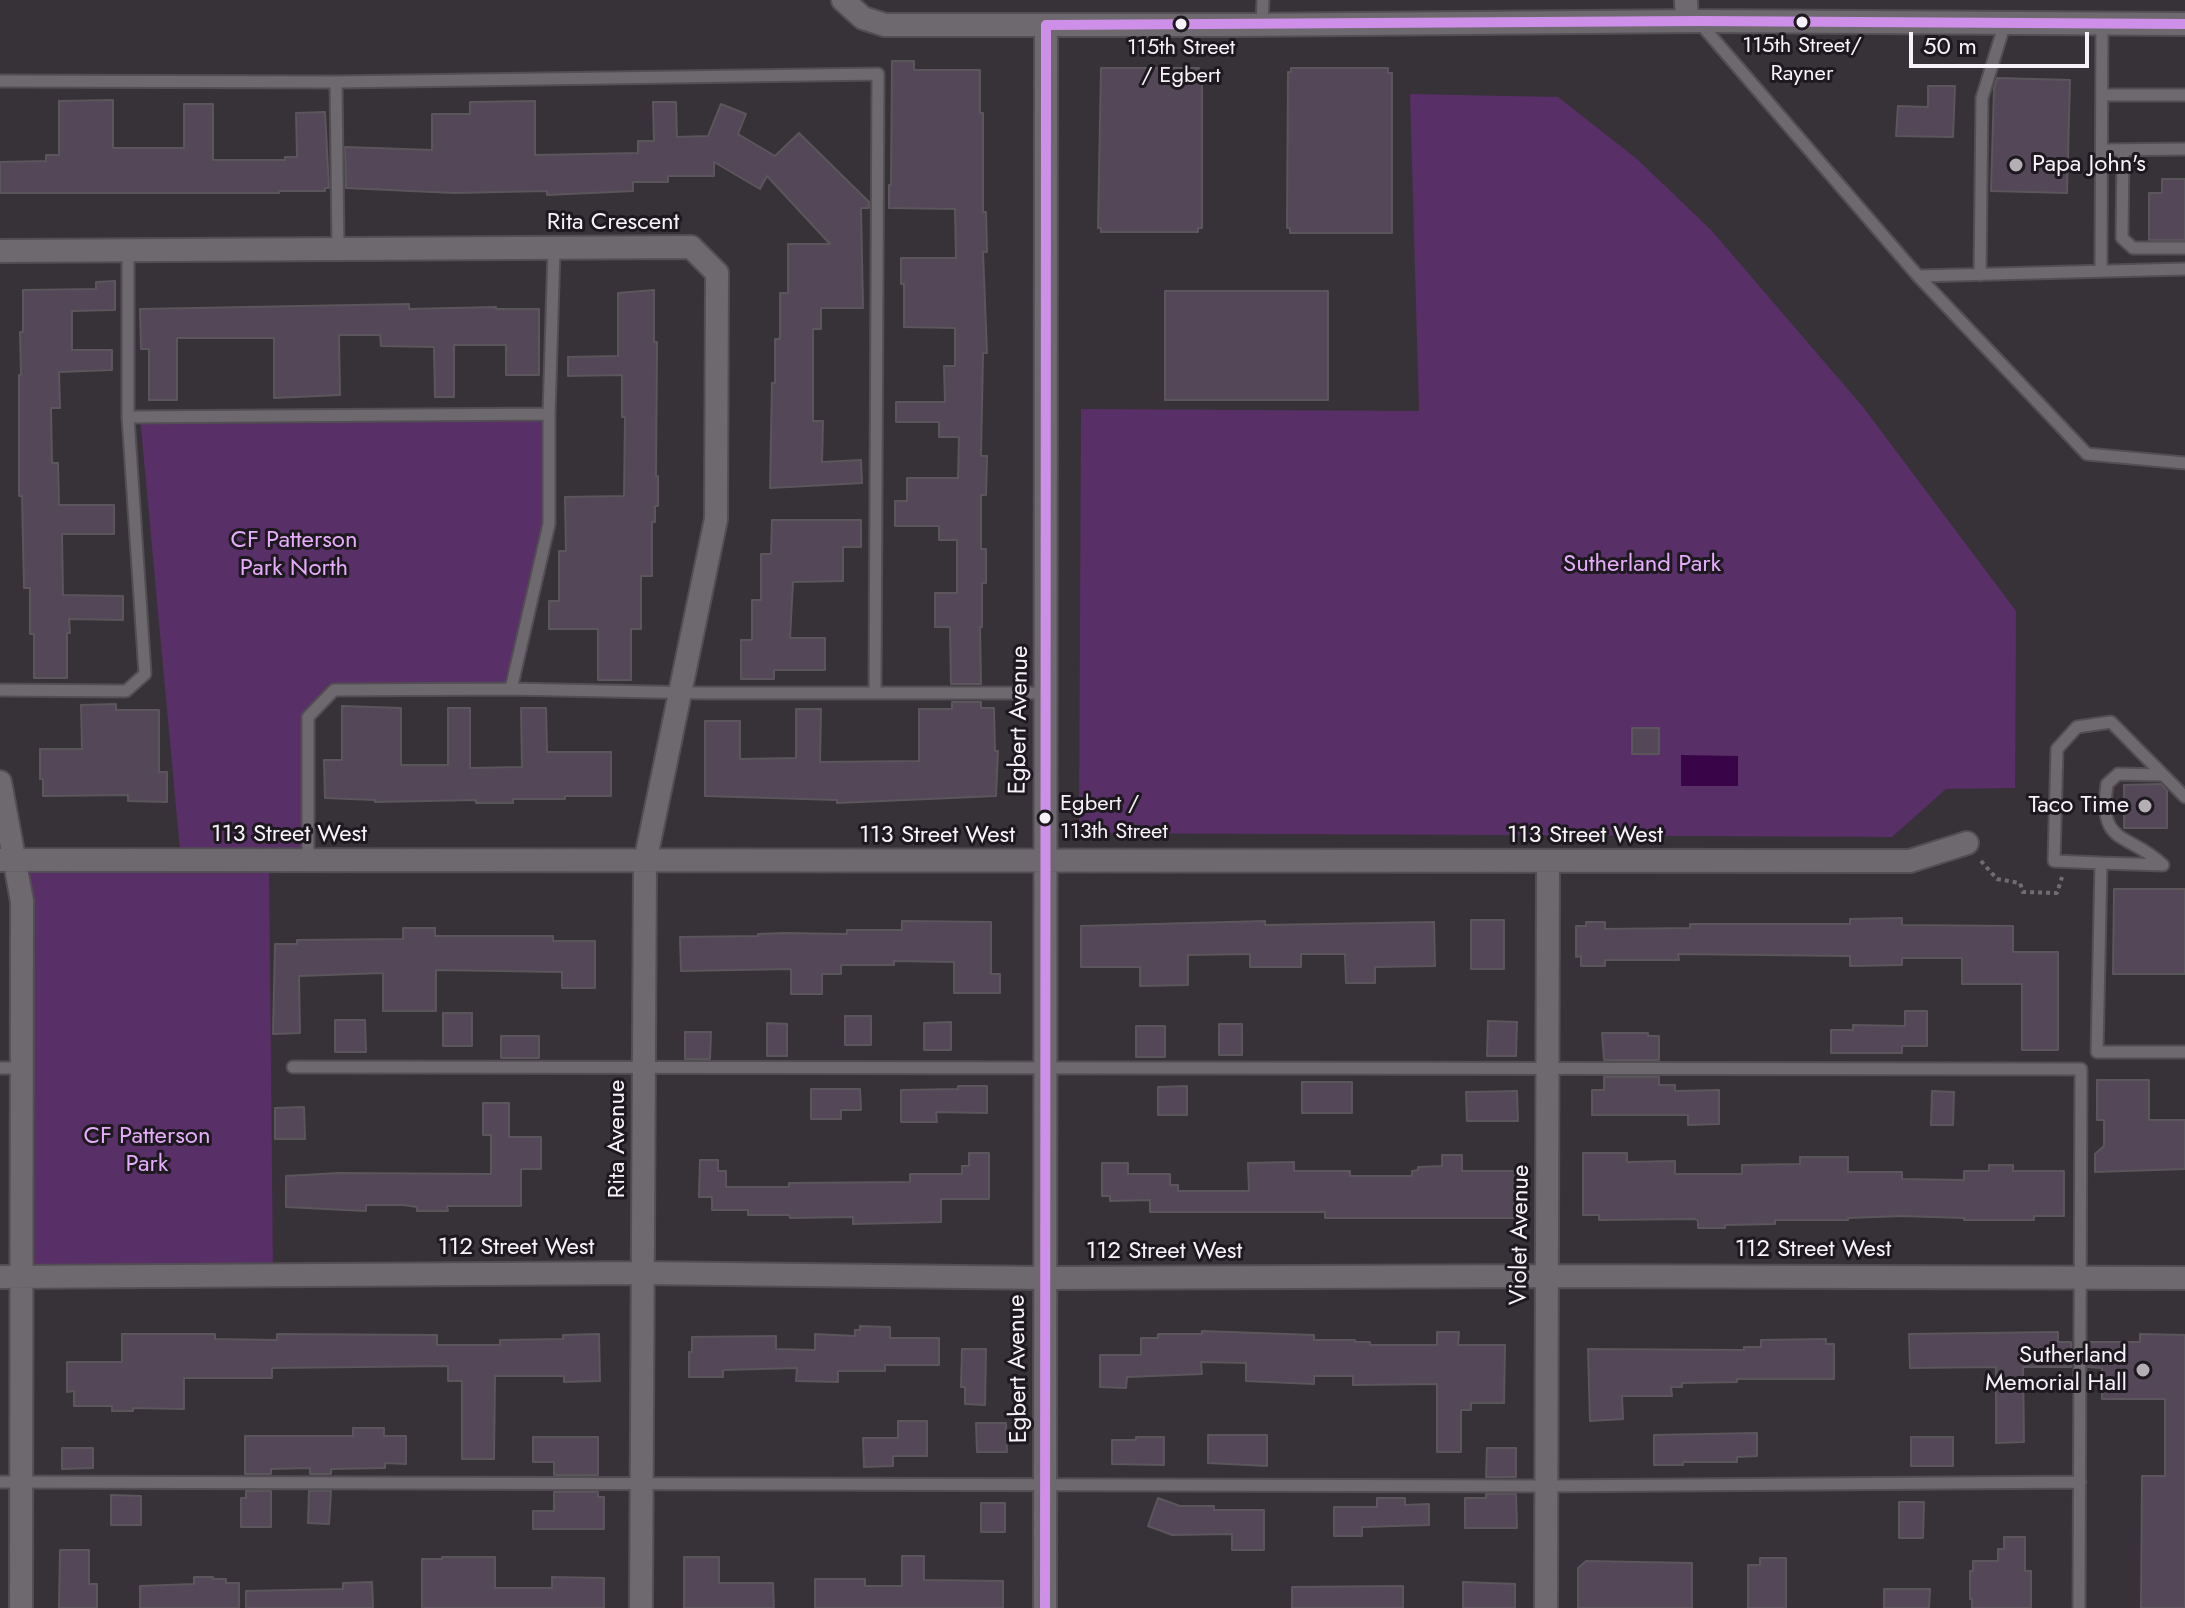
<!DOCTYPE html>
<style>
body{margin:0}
#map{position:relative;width:2185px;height:1608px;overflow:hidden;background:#373238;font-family:Jost,sans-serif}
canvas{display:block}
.scale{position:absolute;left:1909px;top:32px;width:180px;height:36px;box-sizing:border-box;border:4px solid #f7f1f9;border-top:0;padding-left:10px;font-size:24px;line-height:28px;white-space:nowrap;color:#f7f1f9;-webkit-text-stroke:6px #1d191f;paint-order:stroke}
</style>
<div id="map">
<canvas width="2185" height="1608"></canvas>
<div class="scale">50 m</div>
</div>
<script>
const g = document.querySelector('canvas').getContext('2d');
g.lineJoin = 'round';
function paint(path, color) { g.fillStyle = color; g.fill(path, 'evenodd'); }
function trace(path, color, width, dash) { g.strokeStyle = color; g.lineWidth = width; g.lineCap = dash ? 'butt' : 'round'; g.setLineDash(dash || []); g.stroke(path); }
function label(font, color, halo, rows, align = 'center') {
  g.font = font + ' Jost,sans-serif'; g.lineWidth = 6; g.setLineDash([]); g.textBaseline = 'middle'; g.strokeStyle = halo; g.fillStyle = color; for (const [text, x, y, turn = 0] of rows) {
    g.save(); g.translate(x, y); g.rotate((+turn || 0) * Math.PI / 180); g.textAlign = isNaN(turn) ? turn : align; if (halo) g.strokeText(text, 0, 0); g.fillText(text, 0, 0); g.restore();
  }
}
paint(new Path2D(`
 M1410 94 1558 97 1637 159 1712 231 1863 407 2016 611 2015 788 1946 789 1892 837 1079 833 1081 409 1419 411Z
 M549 414V524L511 689 334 690 309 717 308 861H269L273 1275 22 1277 13 860 181 861 140 417Z`), '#582f67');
paint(new Path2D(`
 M1681 755 1738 756V786H1681Z`), '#3a0548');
const building = new Path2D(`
 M892 61H914V70H980V113H983V212H986L987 252H983L987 353H983L981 456H987L986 495H981V549H986V583H982V627H980L981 684H951L950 627H935V593H957V540H939V526H895V501H907V478H958L959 437H939V422H896V402H945L944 366H955V328L904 327V284H901V258H956L955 209 889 208V185H891Z
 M1101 68H1199V72H1202V228H1198V232H1101V228H1098Z
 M1291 68H1388V73H1392V233H1290V228H1287L1288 72H1291Z
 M1997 78 2070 80 2067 193 1991 191 1994 89Z
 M1928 86H1955L1953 137 1896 136 1898 106 1928 107Z
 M113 100V148H184V104H213V160H285V157H297L296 113 325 112 329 188H325V191H279V193H0V162L46 161V155H59V101Z
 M535 101V155L638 153V141H654L653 102H676L677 137 708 136 721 104 746 114 738 134 775 156 799 133 869 202V208H861L863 308H821V329H813V421H823L822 462 861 460 862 483 770 488 772 383H775V339H780V293H788V244H830L767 176 760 189 714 162V176H668V182H633V191L547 195V191L454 193 346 188 345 147 432 150V114H470V102Z
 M2162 179H2185V240H2149V193H2162Z
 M115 281V310L72 311V350H112V370L59 372 60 408H51L52 463H58L59 505H114V534H62L63 595 123 596V620L69 619 70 633H67V678H34V634H30V588H24L22 496H19V375H21L20 332H23V290L96 289V282Z
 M654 290V342H657L656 476H658V506H655V522H652V576H641V629H631V680H598V629H549V601H559V551H566L565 497 624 496 625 417H622V375L568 376V357L618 356V293Z
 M1165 291H1328V400H1165Z
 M409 304V309L496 307V309H539V375H506V345H454V397H435L434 347 381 346 380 335H339L340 395 274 398V338H177V400H149V349H141L140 309Z
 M772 520H861V547H843V581L793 582 790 638H825V670H774V679H741V640H752V600H761V554H771Z
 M952 702H981V708H994L995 751H998L996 796 837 803V800L705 796V721H740V759L796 758V709H821L820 762 919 761V709H952Z
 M116 704V710H159V772H167V802L128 801V795L43 796V779H40V749H82L81 705Z
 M342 706 401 708V765H448V708H470V768L522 767 521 708H546L547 752H611V796H565V799H513V803H476V800L375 802V800L325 798 324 760H342Z
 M1632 728H1659V754H1632Z
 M2161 784 2167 791V828H2124V785Z
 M2114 889H2185V974H2113Z
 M1902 918V925L2013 926V952H2058V1050H2022V984H1962V958H1902V965L1850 966V956L1678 954 1679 960H1605V966H1581V956L1576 957V926H1586V922H1605V929L1690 928V924H1850V919Z
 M1471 920H1504V969H1471Z
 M902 921 991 922V974H1000V993H954V962L894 961V965H841V974H822V994H791V969L681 971 680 937 758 936V934L784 933 847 934V930H902Z
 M1265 921V925L1434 922 1435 966 1375 967V983H1346L1345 954H1301V967H1250V954L1188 955V985L1140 986V967H1081V926Z
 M403 928H435V936H553V941H595V988H562V972L436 970V1011H383V973L299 976 300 1033 273 1034 275 944H297V940L403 939Z
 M1905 1011H1927V1046H1902V1053H1831V1030H1853V1025L1905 1026Z
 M443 1013H472V1046H443Z
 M845 1016H871V1045H845Z
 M335 1020H365L366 1052H335Z
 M1488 1021 1517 1022 1516 1056H1487Z
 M951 1022V1050H924V1023Z
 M767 1023 787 1024V1056H767Z
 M1219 1024H1242V1055H1219Z
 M1136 1026H1165V1057H1136Z
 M685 1032H711L710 1059H685Z
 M1602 1033H1648V1036H1659V1060H1604Z
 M501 1036H539V1058H501Z
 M1604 1077H1659V1085H1675V1091L1719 1090V1124L1688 1125V1115H1592V1090H1604Z
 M2097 1080H2149V1120H2185V1169L2095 1172V1154L2104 1146V1120H2097Z
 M1302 1082H1352V1113H1302Z
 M958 1086H987V1113L936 1112 937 1122H901V1090L958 1089Z
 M1187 1086V1115H1158V1087Z
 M811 1089H860L861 1110H841V1119H811Z
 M1517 1091 1518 1121H1467L1466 1092Z
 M1932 1091 1954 1092 1953 1125H1931Z
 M483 1103H509V1137H541V1169H521V1206H447L448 1211H417V1207L403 1205H366V1211L286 1207V1176L339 1173 491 1174V1135H483Z
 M304 1107 305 1139H275V1108Z
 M969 1153H989V1199H941V1222L853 1224V1217L790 1218 789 1215H748V1210H712V1197H699L700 1160H718V1171H726V1187H789V1183L910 1182V1174H962V1166H969Z
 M1583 1153H1627V1162L1675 1161V1174H1742V1165L1800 1164V1157H1848V1172H1902V1179L1964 1180V1171H1989V1165H2013V1171H2064V1216H2034V1220H1964V1218L1902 1216 1848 1218V1220H1775V1224L1725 1225V1228H1698V1221L1695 1219 1599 1220V1215H1583Z
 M1442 1155H1462V1171H1517L1518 1218H1325V1212H1150V1200L1110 1201V1196H1102V1163H1128V1174H1170V1185H1178V1191H1249L1248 1163 1294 1162V1171H1350V1176H1412V1171L1418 1170V1167L1442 1166Z
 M860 1326 890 1327V1338H939V1365H885V1371H838V1382L796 1381 797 1368 723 1370V1377H689V1352H692V1337L776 1336V1349L815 1350V1334L855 1336V1330H860Z
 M1202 1331 1314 1335V1340H1355V1342H1370V1345H1437V1332H1459L1458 1345H1505L1504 1403H1471V1410H1461V1452H1437V1384L1353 1385V1376H1314V1384L1246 1381V1363L1201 1362 1202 1374 1127 1377 1126 1388 1100 1387V1355H1141V1338H1158V1334H1202Z
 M2058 1332V1342H2071V1367H2023L2024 1442 1996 1443V1367L1910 1368 1909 1334Z
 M122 1334H215V1339L277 1340V1334L437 1335V1345H500V1340L563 1339V1335L599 1334 600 1381 564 1382V1376H495L494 1459H462V1381H448V1366L272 1368V1378H184V1409L133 1408V1411H112V1406H74V1391L67 1392V1362H122Z
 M2140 1334 2185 1335V1608H2141L2142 1476H2165V1399H2102V1368L2088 1367V1342H2140Z
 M1826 1339V1344H1834V1379H1737V1382L1682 1383V1387H1671L1672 1396H1622L1623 1419 1590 1421 1588 1349 1744 1350V1347H1761V1340Z
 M962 1349H986L985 1405 965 1404V1387H961Z
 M898 1421H927V1456H893V1466L864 1467 863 1438H898Z
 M976 1423H1006L1007 1452H977Z
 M353 1428H384V1436H406V1464L385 1463V1468L331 1469V1474H310V1468L271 1469V1474H245V1436H353Z
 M1757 1433V1456L1737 1457V1462H1683V1465H1654V1435Z
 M1208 1435H1267V1466L1208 1463Z
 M533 1437H598V1475H554V1462H533Z
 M1136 1437H1164V1465L1112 1464V1440H1136Z
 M1911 1437H1953V1466H1911Z
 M62 1448H93V1468L62 1469Z
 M1487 1448H1516V1477H1486Z
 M246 1491H271V1527H241V1498H246Z
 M309 1491H331L329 1524 308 1523Z
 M554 1492H598V1497H604V1529H533V1511H554Z
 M1486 1494H1516L1517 1528H1465V1498H1486Z
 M111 1495 141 1496V1525H111Z
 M1158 1498 1180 1506H1214V1510H1264V1550H1232V1534L1172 1535 1148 1526Z
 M1377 1498H1405V1505L1429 1504V1525L1362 1527V1536H1334V1507H1377Z
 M1899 1502H1924L1923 1538H1899Z
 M981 1503H1005V1532H981Z
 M2004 1537H2025V1571H2031V1608H1972V1599H1970V1571H1973V1561H1998V1549H2004Z
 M60 1550H89V1584H97V1608H59Z
 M902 1556H924V1580L1003 1581V1608H815V1579H865V1586H902Z
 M442 1557H495V1588H552V1577L604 1578V1608H422V1559H442Z
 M684 1557H719V1583H773L774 1608H684Z
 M1760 1558H1786V1608H1748V1565H1760Z
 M1586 1561 1692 1563V1608H1578V1568Z
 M194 1577H213V1579H226V1583H239V1608H140V1586L194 1584Z
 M372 1582 373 1608H246V1591L343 1589V1583Z
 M1463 1582 1515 1584V1608H1463Z
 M1403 1586V1608H1292V1587Z
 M1884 1589H1930L1929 1608H1884Z`);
paint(building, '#544758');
trace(building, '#5a565b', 2);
const service = new Path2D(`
 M1699 22 1918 276 2087 454 2185 463
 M1262 24 1263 0
 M0 81 336 82 878 74 875 693
 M336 82 338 249
 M2103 95H2185
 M2104 150 2185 149
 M2123 150 2122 238 2133 248H2185
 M2101 269 2102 24
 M1980 275 1982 98 2005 23
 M1918 276 2185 269
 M128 417 549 414
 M511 689 549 524V414L554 249
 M0 690 126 691 145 674 128 417V251
 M308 861V717L334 690 511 689 702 693H1047
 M2101 863 2054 861 2057 749 2077 727 2111 722 2185 797
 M2163 865 2101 863 2097 1052H2185
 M2163 865C2127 831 2098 847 2107 784L2118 774 2163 775
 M293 1067 2081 1069 2079 1608
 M0 1068H22
 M0 1482 1545 1486 2080 1482`);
const minor = new Path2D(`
 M843 0 863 18 885 25H1239L1699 21 2185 24
 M1686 0 1687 21
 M0 251 691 247 717 273 716 519 645 862 641 1608
 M0 782 22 901 21 1608
 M0 860 1910 861 1967 843
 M0 1277 644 1273 1043 1278 1546 1276 2185 1278
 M1045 1608 1046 25
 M1546 1608 1548 862`);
trace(service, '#524e53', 15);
trace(minor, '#524e53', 26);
trace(new Path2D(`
 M1981 861 1997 879 2020 883 2023 892 2057 893 2062 877`), '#706d71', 4, [4, 4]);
trace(service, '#6d696e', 11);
trace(minor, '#6d696e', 22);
trace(new Path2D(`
 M1045 1608 1046 25 1699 21 2185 24`), '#ce8fe9', 10);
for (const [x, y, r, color] of [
 [1802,22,7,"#f7f1f9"],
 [1181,24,7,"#f7f1f9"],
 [2016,165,8,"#b4aeb5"],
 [2145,806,8,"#b4aeb5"],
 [1045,818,7,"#f7f1f9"],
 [2143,1370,8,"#b4aeb5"]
]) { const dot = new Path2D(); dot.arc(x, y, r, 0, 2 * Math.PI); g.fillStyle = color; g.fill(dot); trace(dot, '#1d191f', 3); }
label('22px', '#f7f1f9', '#1d191f', [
 ["115th Street/",1802,47],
 ["Rayner",1802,75],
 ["115th Street",1181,49],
 ["/ Egbert",1181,77],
 ["Egbert /",1060,805,"left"],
 ["113th Street",1060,833,"left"]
]);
label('24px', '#f7f1f9', '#1d191f', [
 ["Papa John's",2032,165,"left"],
 ["Taco Time",2129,806],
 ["Sutherland",2127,1356],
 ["Memorial Hall",2127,1384]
], 'right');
label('24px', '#f7f1f9', '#1d191f', [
 ["Rita Crescent",613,223],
 ["Egbert Avenue",1020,720,-89],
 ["113 Street West",289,835],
 ["113 Street West",937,836],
 ["113 Street West",1585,836],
 ["Rita Avenue",618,1139,-90],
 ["Violet Avenue",1521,1235,-89],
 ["112 Street West",516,1248],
 ["112 Street West",1813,1250],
 ["112 Street West",1164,1252],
 ["Egbert Avenue",1019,1369,-91]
]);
label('24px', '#e6adfc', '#1d191f', [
 ["CF Patterson",294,541],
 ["Park North",294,569],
 ["Sutherland Park",1642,565],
 ["CF Patterson",147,1137],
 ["Park",147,1165]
]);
</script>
